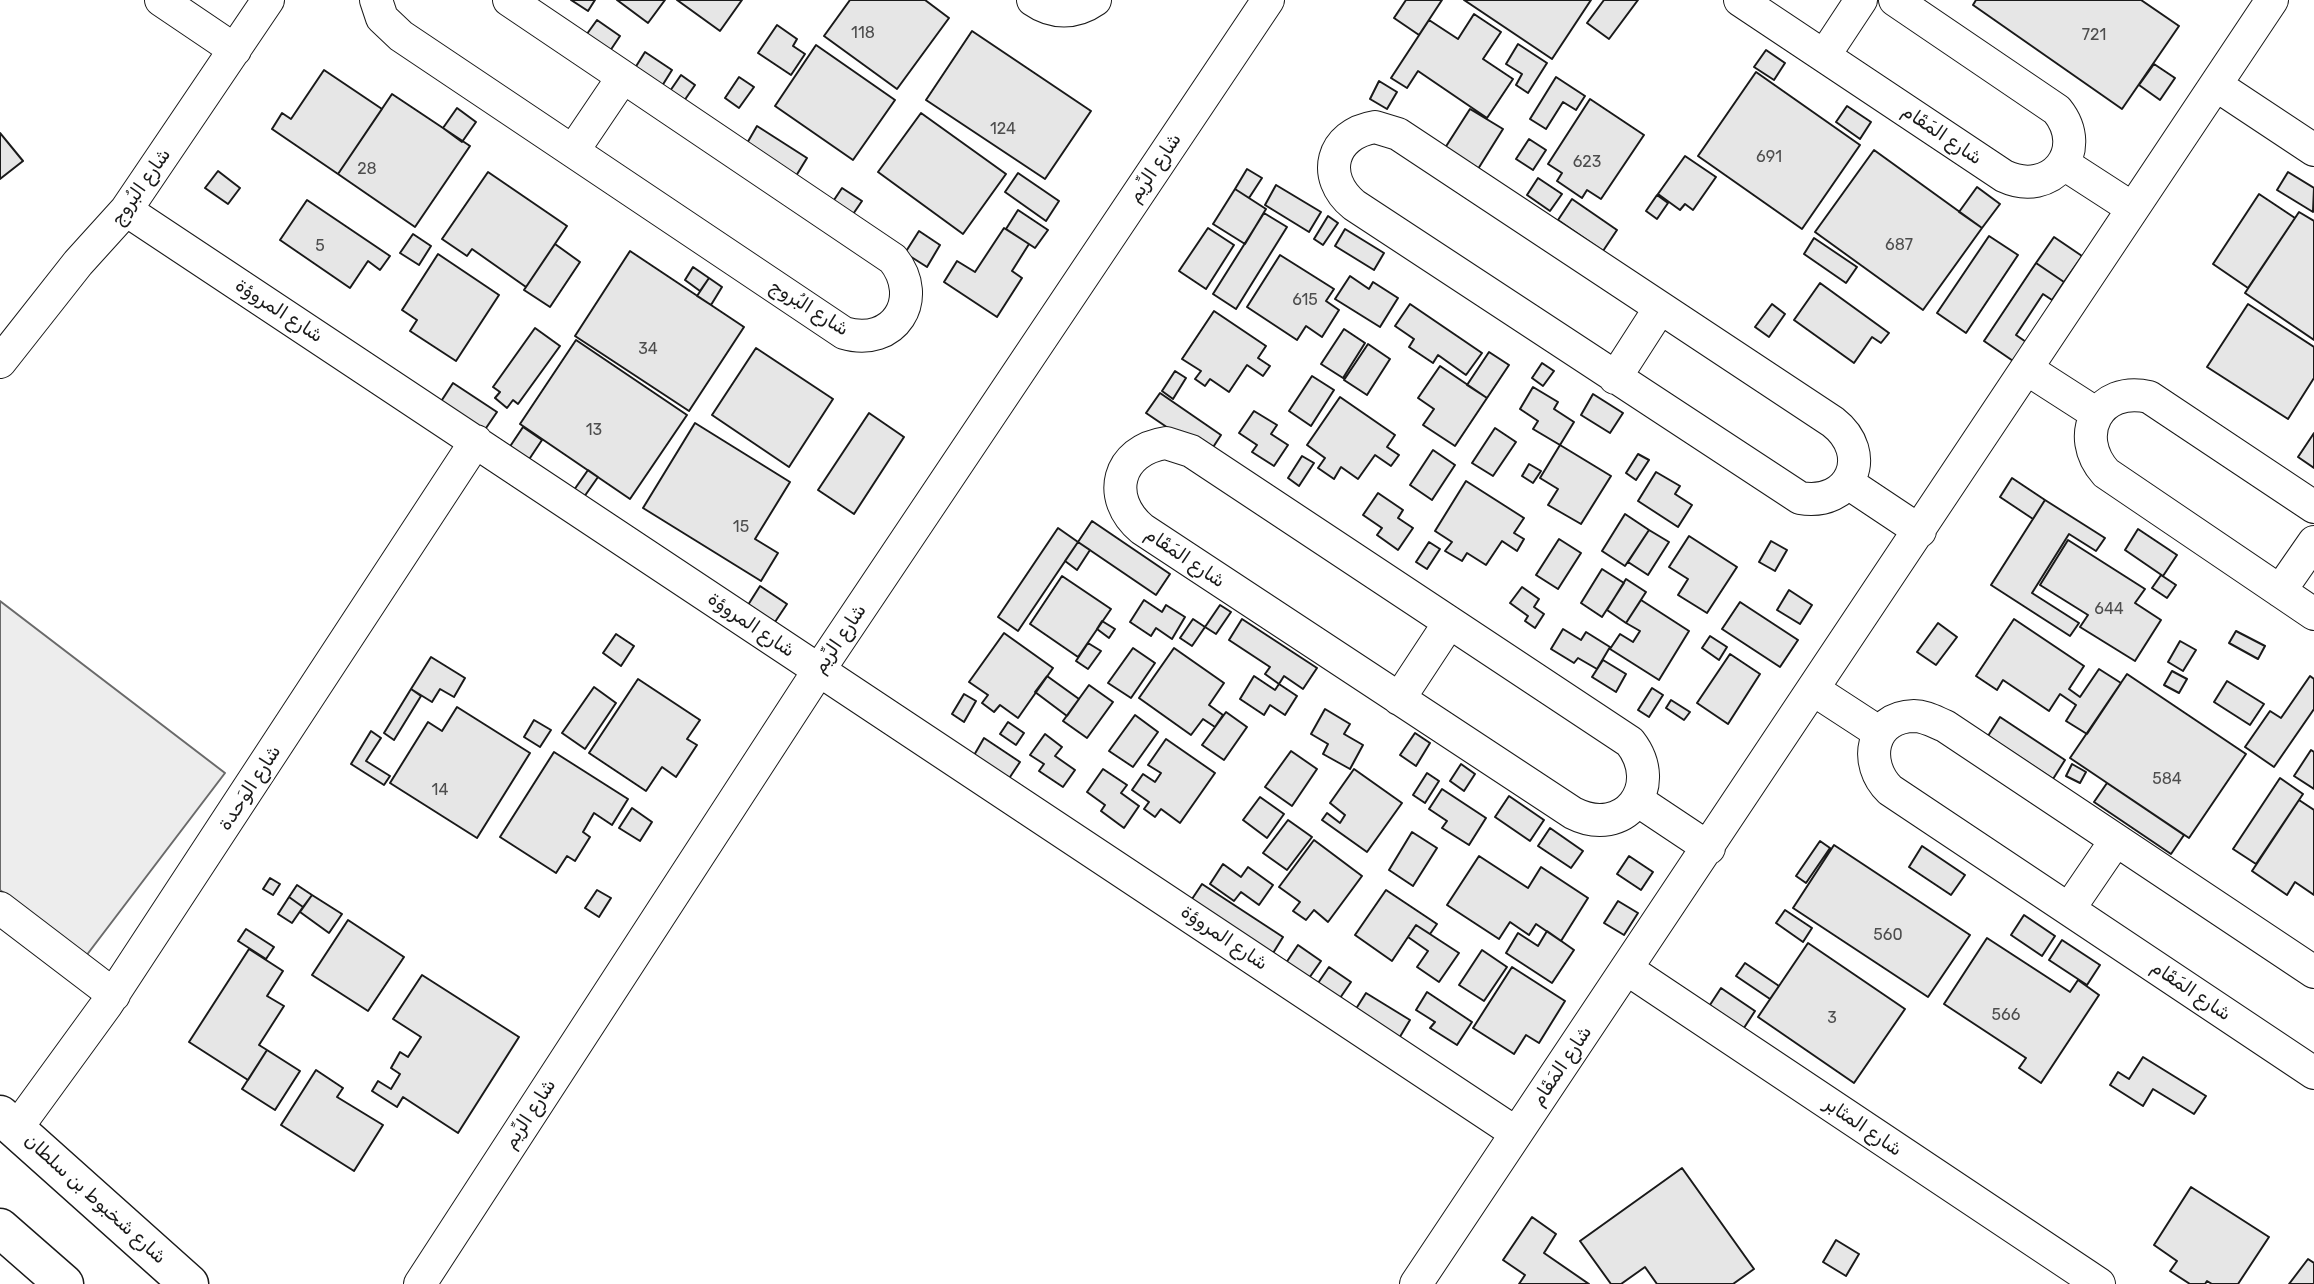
<!DOCTYPE html>
<meta charset="utf-8">
<style>
body{margin:0}
canvas{display:block;background:#fff}
</style>
<canvas width="2314" height="1284"></canvas>
<script>
const g = document.querySelector('canvas').getContext('2d');
g.lineJoin = 'round';
function paint(path, color) { g.fillStyle = color; g.fill(path, 'evenodd'); }
function trace(path, color, width, dash) { g.strokeStyle = color; g.lineWidth = width; g.lineCap = dash ? 'butt' : 'round'; g.setLineDash(dash || []); g.stroke(path); }
function label(font, color, halo, rows, align = 'center') {
  g.font = font + ' Rubik,"Noto Naskh Arabic",sans-serif'; g.lineWidth = 5; g.setLineDash([]); g.textBaseline = 'middle'; g.strokeStyle = halo; g.fillStyle = color; for (const [text, x, y, turn = 0] of rows) {
    g.save(); g.translate(x, y); g.rotate((+turn || 0) * Math.PI / 180); g.textAlign = isNaN(turn) ? turn : align; if (halo) g.strokeText(text, 0, 0); g.fillText(text, 0, 0); g.restore();
  }
}
const parking = new Path2D(`
 M0 601 225 773 86 956 0 890Z`);
paint(parking, '#ededed');
trace(parking, '#6a6a6a', 2);
const building = new Path2D(`
 M571 0H595L588 11Z
 M617 0H665L648 23Z
 M677 0H742L720 31Z
 M850 0H925L949 18 897 89 824 36Z
 M1406 0H1442L1419 35 1394 18Z
 M1464 0H1591L1552 59Z
 M1604 0H1638L1609 39 1587 23Z
 M1976 0H2141L2179 26 2122 109 1973 5Z
 M1474 14 1501 32 1483 59 1513 79 1487 118 1418 71 1407 88 1391 78 1429 20 1458 39Z
 M597 20 620 36 608 54 584 38Z
 M777 25 797 39 793 46 805 54 791 75 758 53Z
 M972 31 1091 111 1045 179 926 100Z
 M1518 44 1547 63 1528 93 1516 85 1522 74 1506 64Z
 M816 45 895 100 853 160 775 106Z
 M1766 50 1785 63 1774 80 1754 67Z
 M645 52 672 70 662 86 635 68Z
 M2154 64 2175 78 2160 100 2139 85Z
 M324 70 382 109 338 174 272 129 282 113 291 119Z
 M1756 72 1860 145 1802 229 1698 156Z
 M681 75 695 85 684 101 670 91Z
 M739 77 754 87 739 108 725 98Z
 M1556 77 1585 96 1576 110 1563 102 1546 129 1530 119Z
 M1379 81 1397 92 1387 109 1370 99Z
 M392 94 470 146 415 227 338 174Z
 M1590 99 1644 135 1601 199 1587 190 1582 198 1557 181 1562 173 1548 164Z
 M1847 106 1871 122 1860 139 1836 122Z
 M457 108 476 122 462 142 443 128Z
 M1470 109 1503 129 1478 169 1445 148Z
 M921 113 1006 174 963 234 878 172Z
 M757 126 807 158 796 176 746 145Z
 M0 133 23 161 0 179Z
 M1529 139 1546 150 1533 170 1516 159Z
 M1874 150 1982 228 1923 310 1815 232Z
 M1685 156 1716 177 1693 210 1685 204 1680 210 1658 194Z
 M1247 169 1262 178 1249 198 1235 189Z
 M218 171 240 188 228 204 205 188Z
 M488 172 567 226 526 287 472 249 467 256 442 239Z
 M2288 172 2314 188 2313 212 2277 190Z
 M1018 173 1059 201 1046 221 1005 192Z
 M1538 178 1562 194 1550 211 1527 195Z
 M1276 185 1321 212 1309 232 1265 205Z
 M1977 187 2000 204 1982 228 1959 212Z
 M842 188 862 201 849 220 830 206Z
 M1235 189 1266 209 1245 244 1213 224Z
 M2259 194 2295 218 2248 288 2213 264Z
 M1657 195 1668 203 1657 219 1646 211Z
 M1572 199 1617 230 1603 251 1558 220Z
 M307 200 390 256 380 270 368 261 350 288 280 240Z
 M1018 210 1048 230 1035 248 1006 229Z
 M2299 212 2314 221V340L2245 293Z
 M1264 213 1287 227 1236 309 1213 294Z
 M1328 216 1338 223 1323 245 1314 239Z
 M1004 228 1029 244 1012 271 1022 278 997 317 944 282 957 261 975 272Z
 M1208 228 1234 245 1206 289 1179 271Z
 M1345 229 1384 253 1374 270 1335 246Z
 M919 231 940 245 927 267 905 253Z
 M413 234 431 246 419 265 400 253Z
 M1989 236 2018 255 1966 333 1937 313Z
 M2054 237 2082 256 2064 282 2036 263Z
 M1814 238 1857 267 1846 283 1804 254Z
 M555 244 580 262 550 307 524 290Z
 M630 251 744 327 689 411 575 336Z
 M438 254 499 295 456 361 410 331 417 320 402 310Z
 M1280 255 1334 289 1326 301 1339 310 1322 337 1306 326 1297 340 1247 307Z
 M2036 263 2064 282 2052 300 2043 294 2016 335 2029 344 2016 363 1984 341Z
 M693 267 709 278 700 291 685 280Z
 M1350 276 1369 289 1373 282 1398 298 1380 327 1335 299Z
 M709 278 722 287 711 305 697 296Z
 M1820 283 1889 333 1881 343 1872 337 1854 363 1794 320Z
 M1410 304 1482 353 1466 375 1438 355 1433 363 1409 347 1414 339 1395 326Z
 M1772 304 1785 314 1769 337 1755 327Z
 M2248 304 2314 347V378L2288 419 2207 367Z
 M1214 311 1266 346 1258 358 1270 366 1263 376 1247 365 1229 392 1210 379 1205 386 1195 379 1201 371 1182 359Z
 M535 328 560 346 518 404 513 400 507 408 495 398 500 392 493 387Z
 M1344 329 1365 343 1343 378 1321 364Z
 M576 340 687 415 630 499 520 424Z
 M1368 344 1390 359 1367 395 1344 380Z
 M756 348 833 399 789 467 712 415Z
 M1489 352 1509 365 1487 398 1467 385Z
 M1542 363 1554 371 1543 386 1532 378Z
 M1440 366 1487 398 1455 446 1423 425 1434 409 1418 398Z
 M1175 371 1186 378 1173 399 1162 391Z
 M1312 376 1334 390 1311 426 1289 411Z
 M453 383 497 412 484 431 440 403Z
 M1533 387 1558 402 1554 409 1574 422 1560 445 1533 429 1538 421 1520 409Z
 M1160 393 1221 435 1208 455 1146 413Z
 M1593 394 1623 413 1610 433 1581 415Z
 M1340 397 1395 435 1387 447 1399 455 1391 466 1375 455 1358 479 1341 467 1334 479 1318 468 1325 458 1307 445Z
 M1254 411 1277 425 1271 434 1288 445 1274 466 1252 452 1257 445 1239 433Z
 M869 413 904 437 854 514 818 490Z
 M695 423 790 482 755 539 778 553 761 581 643 508Z
 M523 427 542 440 528 461 509 448Z
 M1495 428 1516 442 1493 476 1472 463Z
 M2314 433V468L2298 457Z
 M1560 445 1611 476 1581 524 1548 505 1558 489 1540 478Z
 M1433 450 1455 465 1432 500 1410 485Z
 M1638 454 1649 460 1636 480 1626 473Z
 M1302 456 1314 463 1299 486 1288 478Z
 M1529 464 1541 471 1533 483 1522 476Z
 M588 470 598 477 584 497 574 490Z
 M1656 472 1680 486 1675 494 1692 505 1678 527 1638 501Z
 M2012 478 2045 500 2033 519 2000 497Z
 M1466 481 1524 518 1514 533 1524 539 1517 551 1502 541 1486 565 1467 553 1462 561 1445 551 1452 542 1435 531Z
 M1378 493 1403 510 1398 518 1413 528 1398 550 1377 535 1382 528 1363 515Z
 M2045 500 2105 538 2096 551 2069 534 2032 593 2079 623 2070 636 1991 585Z
 M1625 514 1649 530 1625 566 1602 551Z
 M1092 521 1170 574 1156 595 1078 542Z
 M1058 528 1078 542 1018 631 998 617Z
 M2138 529 2177 555 2163 576 2125 550Z
 M1649 530 1669 542 1648 575 1628 562Z
 M1689 536 1737 567 1707 613 1678 595 1688 579 1669 567Z
 M1559 539 1581 553 1558 589 1536 575Z
 M2068 540 2145 589 2135 603 2161 620 2135 661 2080 627 2088 615 2040 585Z
 M1771 541 1787 550 1775 571 1759 562Z
 M1078 542 1090 550 1077 570 1065 561Z
 M1429 542 1440 549 1427 569 1416 562Z
 M1602 569 1624 583 1602 617 1581 603Z
 M2161 575 2176 585 2167 598 2152 588Z
 M1062 576 1111 609 1078 657 1030 624Z
 M1626 579 1646 592 1626 623 1607 610Z
 M760 586 787 604 775 622 748 605Z
 M1522 587 1539 599 1534 607 1544 614 1535 628 1525 621 1528 616 1510 603Z
 M1789 590 1812 605 1800 624 1777 610Z
 M1144 600 1162 612 1166 605 1185 617 1172 639 1156 628 1151 636 1130 622Z
 M1641 600 1689 631 1659 680 1610 649 1620 634 1633 642 1640 631 1626 623Z
 M1740 602 1798 640 1780 667 1722 629Z
 M1220 605 1231 612 1216 634 1205 627Z
 M1193 619 1205 627 1192 646 1180 638Z
 M1242 619 1317 668 1303 689 1284 676 1279 684 1265 674 1270 667 1229 640Z
 M2014 619 2084 666 2069 689 2080 697 2099 669 2121 683 2087 734 2066 721 2076 705 2060 694 2049 711 2003 680 1997 690 1976 676Z
 M1102 621 1115 629 1109 638 1097 629Z
 M1938 623 1957 637 1936 665 1917 652Z
 M1563 629 1581 640 1586 632 1610 647 1597 669 1578 658 1574 663 1551 649Z
 M2236 631 2265 646 2258 659 2229 643Z
 M1004 633 1053 668 1018 718 1000 705 994 712 982 703 988 695 969 682Z
 M616 634 634 646 621 666 603 653Z
 M1710 636 1727 647 1719 660 1702 648Z
 M2180 641 2196 650 2183 671 2168 662Z
 M1088 643 1101 651 1088 669 1076 661Z
 M1133 648 1155 663 1131 698 1108 683Z
 M1174 648 1224 683 1209 705 1223 715 1215 727 1203 719 1191 735 1139 698Z
 M1730 654 1760 674 1728 724 1697 703Z
 M431 657 465 678 454 697 440 689 432 702 411 689Z
 M1603 660 1626 674 1616 692 1592 677Z
 M2172 671 2187 679 2179 693 2164 685Z
 M2127 674 2246 754 2189 838 2070 758Z
 M1047 676 1079 699 1067 716 1035 692Z
 M1254 676 1275 690 1279 684 1297 696 1285 715 1270 705 1264 715 1240 699Z
 M2310 676 2314 679V709L2274 767 2245 747 2270 711 2281 718Z
 M638 679 700 720 687 739 697 745 676 777 662 767 646 791 589 753Z
 M2227 681 2264 704 2250 725 2214 702Z
 M1089 685 1113 702 1087 738 1063 721Z
 M594 687 616 703 585 749 562 733Z
 M1652 688 1663 695 1649 717 1638 710Z
 M411 689 421 696 394 740 384 733Z
 M964 694 976 701 964 722 952 714Z
 M1671 700 1690 712 1684 720 1666 708Z
 M457 707 530 753 477 838 390 783 428 722 442 731Z
 M1325 709 1350 724 1344 734 1363 745 1350 769 1323 754 1328 744 1311 734Z
 M1226 712 1247 727 1224 760 1202 745Z
 M1135 715 1158 732 1133 767 1109 751Z
 M2000 717 2065 760 2053 779 1988 736Z
 M534 720 551 730 540 747 524 737Z
 M1008 722 1024 733 1016 745 1000 734Z
 M371 731 381 738 366 761 390 776 384 785 351 764Z
 M1415 733 1430 743 1416 766 1400 755Z
 M1045 734 1062 747 1055 756 1075 770 1063 787 1039 771 1044 764 1030 755Z
 M984 738 1020 762 1008 780 973 757Z
 M1166 739 1215 773 1180 823 1161 809 1155 817 1144 809 1149 802 1132 790 1143 774 1155 782 1161 773 1148 765Z
 M2311 750 2314 752V789L2294 776Z
 M1291 751 1317 769 1292 806 1265 787Z
 M554 752 628 799 612 825 594 813 583 832 590 837 575 861 567 856 556 873 500 837Z
 M1461 764 1475 774 1464 791 1450 781Z
 M2072 764 2086 772 2080 783 2066 776Z
 M1103 769 1127 785 1121 793 1139 806 1124 828 1101 811 1105 805 1087 792Z
 M1354 769 1402 803 1367 852 1322 820 1327 813 1340 823 1345 815 1330 803Z
 M1427 773 1439 781 1425 803 1413 795Z
 M2280 778 2303 794 2256 864 2233 849Z
 M2107 783 2184 835 2171 854 2094 802Z
 M1442 789 1486 818 1469 845 1442 828 1447 821 1429 809Z
 M1509 796 1544 820 1530 841 1495 817Z
 M1260 797 1284 814 1267 838 1243 820Z
 M2299 800 2314 810V895L2295 882 2287 895 2252 871Z
 M632 808 652 822 640 841 619 828Z
 M1288 820 1312 837 1287 870 1263 853Z
 M1550 828 1583 851 1571 868 1538 846Z
 M1412 832 1437 848 1413 886 1389 870Z
 M1314 840 1362 876 1328 922 1314 910 1306 920 1293 911 1300 902 1279 887Z
 M1820 841 1830 848 1806 883 1796 876Z
 M1834 845 1970 935 1928 997 1793 908Z
 M1922 846 1965 875 1951 895 1909 867Z
 M1479 856 1528 888 1541 867 1588 898 1561 941 1536 924 1529 935 1510 922 1499 939 1447 905Z
 M1629 856 1653 872 1641 890 1617 874Z
 M1223 864 1241 877 1248 867 1273 885 1259 905 1241 892 1234 901 1210 884Z
 M270 878 280 884 273 895 263 889Z
 M1202 884 1283 937 1270 958 1188 905Z
 M297 885 312 895 303 907 289 897Z
 M597 890 611 898 599 917 585 908Z
 M1386 890 1437 924 1430 934 1416 925 1392 961 1355 935Z
 M312 895 342 914 329 933 300 912Z
 M289 897 303 907 292 923 278 914Z
 M1618 901 1638 913 1624 935 1604 923Z
 M1785 910 1812 928 1803 942 1776 923Z
 M2024 915 2055 936 2042 956 2011 935Z
 M348 920 404 957 368 1011 312 975Z
 M1416 925 1459 953 1439 982 1417 967 1428 951 1408 937Z
 M246 929 274 947 266 959 238 941Z
 M1547 931 1574 950 1552 983 1506 953 1518 933 1538 946Z
 M1987 938 2070 992 2078 980 2099 995 2041 1083 2019 1068 2026 1058 1944 1004Z
 M2062 940 2100 965 2087 985 2049 960Z
 M1808 943 1905 1009 1854 1083 1758 1017Z
 M1298 945 1321 961 1307 981 1284 966Z
 M249 949 283 971 267 996 284 1006 259 1045 267 1050 248 1080 189 1042Z
 M1482 950 1507 967 1484 1001 1459 985Z
 M1745 963 1779 986 1770 999 1736 976Z
 M1329 967 1351 982 1338 1001 1316 986Z
 M1512 967 1565 1001 1539 1043 1526 1035 1514 1054 1473 1028Z
 M422 975 519 1037 458 1133 403 1097 397 1107 372 1091 378 1081 391 1089 400 1074 391 1068 400 1052 408 1057 421 1037 393 1019Z
 M1721 988 1755 1011 1740 1034 1706 1011Z
 M1427 992 1472 1022 1457 1045 1430 1028 1435 1022 1416 1010Z
 M1366 993 1410 1020 1398 1040 1354 1012Z
 M267 1050 300 1071 275 1110 242 1089Z
 M2143 1057 2206 1096 2194 1114 2153 1089 2143 1106 2110 1085 2118 1072 2129 1079Z
 M316 1070 343 1088 337 1097 383 1125 354 1171 281 1125Z
 M1682 1168 1754 1269 1733 1284H1657L1645 1267 1621 1284H1611L1580 1241Z
 M2191 1187 2269 1237 2238 1284H2212L2207 1281 2205 1284H2190L2170 1271 2177 1261 2154 1245Z
 M1532 1217 1556 1234 1544 1253 1589 1284H1519L1525 1275 1503 1260Z
 M1836 1240 1859 1254 1846 1276 1823 1262Z
 M2308 1259 2314 1263V1284H2289Z`);
paint(building, '#e6e6e6');
trace(building, '#1a1a1a', 2);
const minor = new Path2D(`
 M161 0 235 50
 M376 0 382 18 401 36 844 333C894 348 925 299 893 259L509 0
 M1033 0C1053 14 1075 14 1095 0
 M1740 0 2004 176C2051 198 2090 151 2057 110L1895 0
 M1824 56 1861 0
 M2216 85 2314 150
 M1375 127 1398 134 1833 422C1874 454 1851 507 1800 498L1354 205C1320 177 1331 134 1375 127Z
 M573 151 623 77
 M2064 164 2132 208
 M126 210 1516 1133
 M0 362 78 263 126 210 268 0
 M2027 369 2097 414
 M1615 378 1660 308
 M1166 443 1191 451 1630 742C1665 787 1624 839 1573 813L1142 529C1105 498 1117 450 1166 443Z
 M1848 483 1920 531
 M2314 507 2149 397C2099 385 2072 435 2106 473L2314 614
 M2280 591 2314 542
 M1814 690 1880 733
 M1399 699 1449 623
 M1637 800 1709 848
 M0 908 114 995
 M2069 909 2116 840
 M1627 969 2099 1284
 M2314 972 1945 726C1935 722 1925 716 1914 716 1870 717 1863 764 1890 790L2314 1073
 M16 1129 107 1004 476 441
 M420 1284 819 670 1268 0
 M1416 1284 2272 0`);
const major = new Path2D(`
 M0 1115 189 1284
 M0 1228 64 1284`);
trace(minor, '#1a1a1a', 34);
trace(major, '#1a1a1a', 41);
trace(minor, '#fff', 32);
trace(major, '#fff', 38);
label('16px', '#4d4d4d', null, [
 ["118",863,33],
 ["721",2094,35],
 ["124",1003,129],
 ["691",1769,157],
 ["623",1587,162],
 ["28",367,169],
 ["687",1899,245],
 ["5",320,246],
 ["615",1305,300],
 ["34",648,349],
 ["13",594,430],
 ["15",741,527],
 ["644",2109,609],
 ["584",2167,779],
 ["14",440,790],
 ["560",1888,935],
 ["566",2006,1015],
 ["3",1832,1018]
]);
label('19px', '#1a1a1a', '#fff', [
 ["شارع المَقَام",1942,135,34],
 ["شارع الرِّيم",1155,168,-56],
 ["شارع البُروج",141,187,-55],
 ["شارع البُروج",809,308,32],
 ["شارع المروؤة",279,311,33],
 ["شارع المَقَام",1185,558,34],
 ["شارع المروؤة",751,625,34],
 ["شارع الرِّيم",840,639,-56],
 ["شارع الوَحدة",250,788,-57],
 ["شارع المروؤة",1224,938,34],
 ["شارع المَقَام",2191,991,34],
 ["شارع المَقَام",1562,1066,-56],
 ["شارع الرِّيم",530,1114,-57],
 ["شارع المثابر",1863,1127,34],
 ["شارع شخبوط بن سلطان",95,1199,42]
]);
</script>
